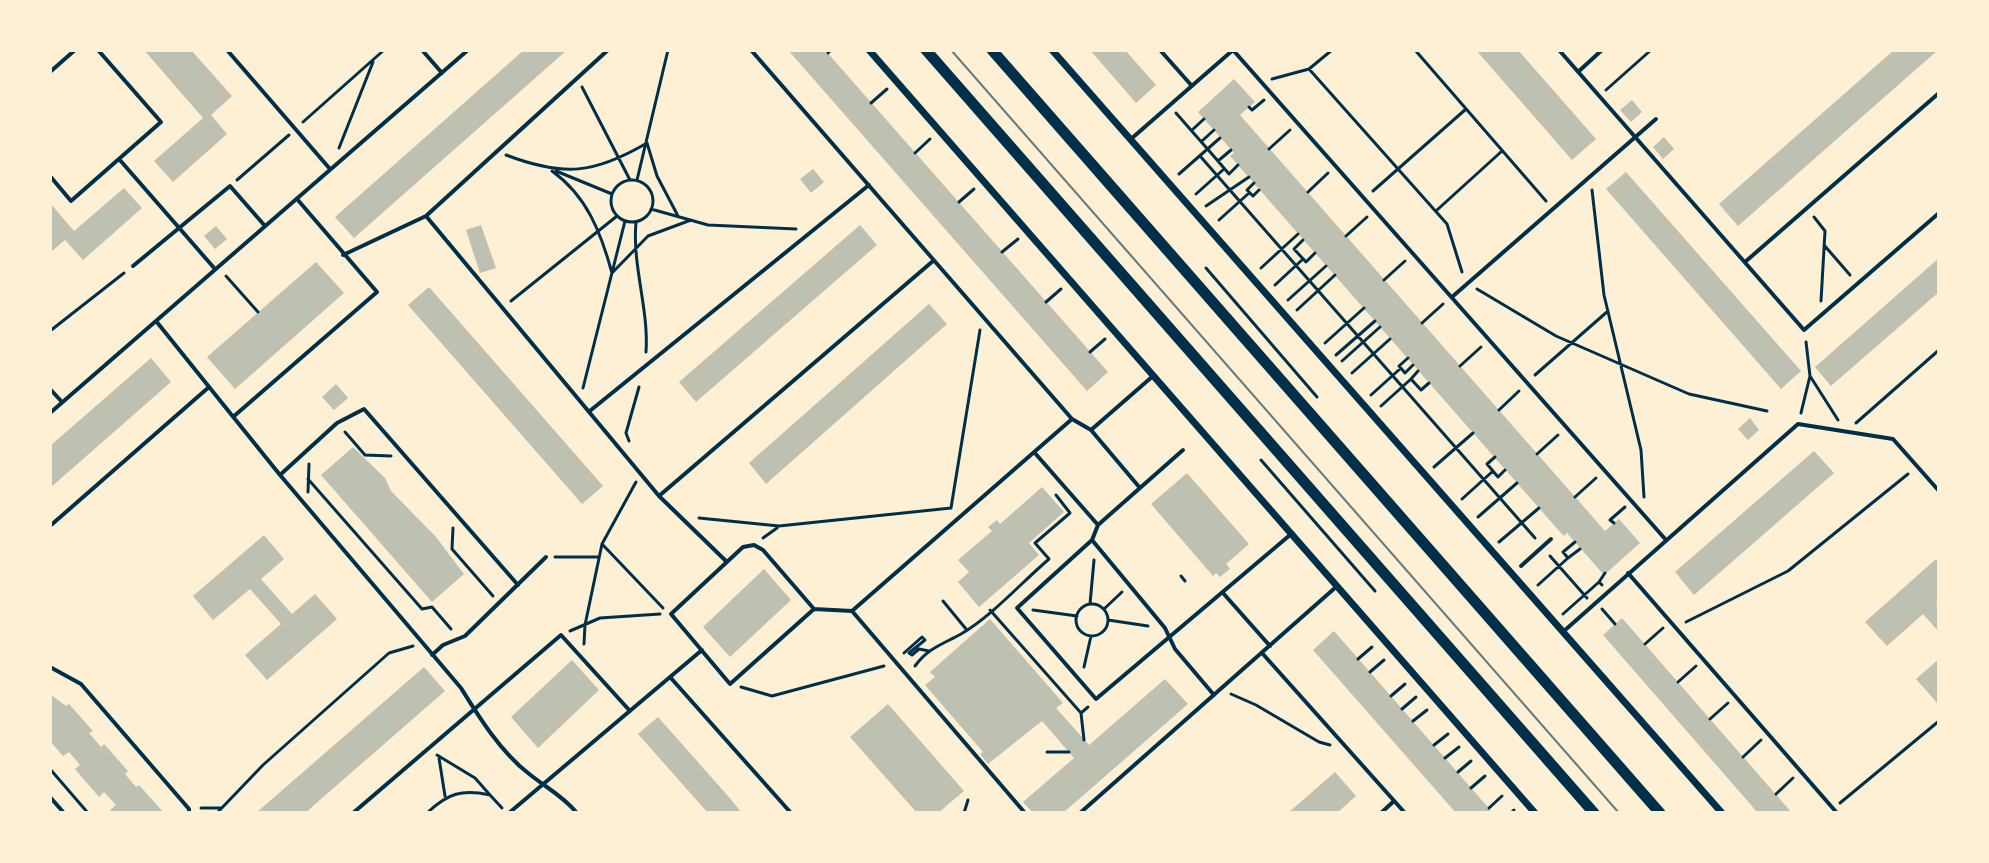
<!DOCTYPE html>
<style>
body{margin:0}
#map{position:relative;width:1989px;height:863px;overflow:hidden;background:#fdf0d5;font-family:Commissioner,sans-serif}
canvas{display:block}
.frame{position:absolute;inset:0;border:52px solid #fdf0d5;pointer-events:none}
</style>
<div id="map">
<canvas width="1989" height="863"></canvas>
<div class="frame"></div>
</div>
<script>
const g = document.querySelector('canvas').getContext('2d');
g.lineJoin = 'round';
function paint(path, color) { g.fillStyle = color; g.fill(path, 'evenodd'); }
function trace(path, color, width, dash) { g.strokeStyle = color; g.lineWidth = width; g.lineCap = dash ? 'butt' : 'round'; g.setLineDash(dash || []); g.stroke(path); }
paint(new Path2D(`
 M144 50H191L232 96 211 115 227 134 173 182 154 161 203 118Z
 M524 50H567L354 238 335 217Z
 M788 50H825L1108 372 1087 391Z
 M1090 50H1125L1156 85 1136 103Z
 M1476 50H1518L1596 139 1572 160Z
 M1894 50H1938L1738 226 1719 204Z
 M1234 79 1255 102 1240 115 1605 531 1619 519 1640 543 1604 575 1567 533 1564 536 1560 532 1230 156 1234 153 1198 112Z
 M1632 100 1642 112 1631 122 1620 110Z
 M1664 137 1674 149 1663 159 1653 147Z
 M813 169 824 182 811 193 800 179Z
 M1626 172 1801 371 1781 389 1606 189Z
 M124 188 142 208 83 260 65 240 52 251 50 249V203L74 231Z
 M481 225 496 268 480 273 466 230Z
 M860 225 877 245 696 402 679 382Z
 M216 226 227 239 215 249 204 236Z
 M1939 258V292L1831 386 1815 367Z
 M316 262 344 293 235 389 207 357Z
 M429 287 603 486 582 504 408 305Z
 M929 304 947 324 766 484 749 463Z
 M151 358 171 382 50 488V446Z
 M336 384 348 398 334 410 322 397Z
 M1750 418 1759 430 1748 440 1738 429Z
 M353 447 385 478 391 491 436 537 464 574 432 602 321 475Z
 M1814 451 1834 473 1694 595 1675 572Z
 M1187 473 1249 544 1226 564 1230 569 1220 577 1216 573 1213 576 1151 504Z
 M1042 487 1064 512 1029 543 1039 555 979 607 958 582 969 572 958 560 992 531 988 527 997 520 1000 524Z
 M264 535 284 559 261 579 292 614 315 594 337 619 267 680 245 655 281 624 250 589 213 620 193 596Z
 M1936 559 1939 562V600L1936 603 1939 606V632L1923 614 1887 646 1865 622Z
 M764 569 791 600 730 657 703 627Z
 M1622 618 1792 813H1758L1603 635Z
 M990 619 1063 703 1056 708 1089 745 1165 679 1188 704 1063 813H1033L1023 802 1074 758 1042 721 988 764 980 754 983 752 925 685 935 677 930 672Z
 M1334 631 1493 813H1456L1313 650Z
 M1939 659V705L1916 679Z
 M572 660 599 690 538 748 511 717Z
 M424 667 445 691 305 813H256Z
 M50 694 66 706 69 704 93 731 89 733 101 747 104 744 128 771 125 774 136 787 139 785 164 813H113L110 810 116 805 104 792 99 797 75 769 80 765 69 752 63 756 50 741Z
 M888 704 964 791 938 813H917L850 737Z
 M658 717 728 796 742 813H708L638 734Z
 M1335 772 1356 796 1337 813H1288Z`), '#bec0b2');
trace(new Path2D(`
 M1415 50 1546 201
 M828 53 831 50
 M1309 69 1447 224 1462 272
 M1272 79 1309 69 1332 50
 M582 87 630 180
 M1606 90 1651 50
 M871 103 887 89
 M1249 107 1252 110 1264 100
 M1176 113 1218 161
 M303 122 384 50
 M1192 130 1204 119
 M1202 141 1214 130
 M339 148 373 62
 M1269 149 1290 130
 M1231 150 1218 161 1229 174 1238 165
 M915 153 930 139
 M506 155C564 177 594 174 647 143L657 176 678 216
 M1200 156 1535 538
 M552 171C587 196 601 233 612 273L648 236 691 220
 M556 171 612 194
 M1179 174 1220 138
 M611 201a21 21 0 1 1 42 0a21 21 0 1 1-42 0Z
 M237 180 289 135
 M637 180 668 50
 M1254 183 1247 190 1253 196 1259 190
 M1592 190 1604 295 1641 450 1644 497
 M1373 191 1466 109
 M1308 192 1328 173
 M1196 194 1224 169
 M959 202 974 189
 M1206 206 1249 177
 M651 209 708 225 796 229
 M1437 210 1502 151
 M1814 217 1825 231 1821 301
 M1219 220 1249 193
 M636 222C632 266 649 309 646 352
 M1346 236 1367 217
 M1303 240 1294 249 1306 262 1315 253
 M1824 245 1850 275
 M1002 252 1018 239
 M1206 268 1317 397
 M1261 268 1298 234
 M226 276 258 312
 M1384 280 1405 261
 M1275 285 1303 259
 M1477 289 1556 336 1689 394 1767 411
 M1288 300 1326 266
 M511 301 617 216
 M1046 302 1061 289
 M1297 310 1335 275
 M1422 323 1443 304
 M50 331 124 273
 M1325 343 1364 308
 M1090 352 1105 339
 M1336 355 1375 321
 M1408 358 1399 366 1405 373 1413 365
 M1342 361 1380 327
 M1460 366 1481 347
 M1418 371 1411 379 1421 390 1429 383
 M1352 373 1390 339
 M1535 375 1608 311
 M1810 376 1838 420
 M583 388 625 221
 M1371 395 1401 368
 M1381 406 1411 379
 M1499 410 1519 391
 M1801 413 1810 376 1806 342
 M1856 423 1939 350
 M345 432 365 455 391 456
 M629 441 626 433 639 387
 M1537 454 1558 435
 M1495 457 1487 464 1498 477 1505 470
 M1261 460 1375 591
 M1434 467 1473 433
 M308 479 422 609 432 607 451 629
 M308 492 309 464
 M1575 497 1596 478
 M1462 499 1493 471
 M1478 517 1517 483
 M699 518 779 526 951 508 980 330
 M1614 523 1610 520 1625 507
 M453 528 452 549 493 596
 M763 538 777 528
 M1499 542 1539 508
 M1575 542 1563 552 1568 558 1580 549
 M602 544 663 608
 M1550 556 1587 598
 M555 557H599
 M1181 576 1185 581
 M1599 582 1605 573
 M1538 585 1568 558
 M943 601 966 629
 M1090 604 1094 560
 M1076 620a16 16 0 1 1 32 0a16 16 0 1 1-32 0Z
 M1104 609 1122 592
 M1602 609 1615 624
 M990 610 1081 713
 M1033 610 1077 616
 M1563 614 1599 582 1602 585
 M1108 620 1148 626
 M1686 622 1788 571 1908 474
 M570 631 600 618 660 614
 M584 644 585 625 602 544 636 482
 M1645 644 1663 628
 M904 653 922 637 925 640 909 653 912 655 919 649 929 651
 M1358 659 1372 647
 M915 666C928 648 943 644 961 634 993 615 1021 583 1049 559L1035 543 1070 513 1056 495
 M1084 667 1091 636
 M1370 672 1384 660
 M1678 682 1696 666
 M741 687 772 696 884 666
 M1231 694 1256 705 1319 742 1330 745
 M1391 696 1405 684
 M1402 709 1416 697
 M1710 719 1728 703
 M1413 721 1427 710
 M1084 740 1081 713 1088 707
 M1434 745 1448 734
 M1047 752H1069
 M437 755 475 778 490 795
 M1743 757 1761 740
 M439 758 445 796
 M1445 758 1459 747
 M50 769 88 813
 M1458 772 1471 761
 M1471 788 1485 776
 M1776 794 1793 778
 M1840 803 1939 721
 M201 808H221
 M1489 808 1502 796
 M217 813 263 765 389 653 413 646
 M427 813C448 793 462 789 490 795L502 808
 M964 813 968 800
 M1511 813 1514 810`), '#003049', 3);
trace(new Path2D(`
 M227 50 330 169
 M422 50 442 73
 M751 50 1072 419 1091 430 1140 488
 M1160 50 1192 86
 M1233 50 1666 540
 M1559 50 1804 330 1939 213
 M50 72 75 50
 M1578 72 1602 50
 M1131 139 1233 50
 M119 159 215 269
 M50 176 71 201 161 122 98 50
 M426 216 659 496 727 562
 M343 255 426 216 608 50
 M1745 262 1939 93
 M133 266 230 186 265 226
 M1452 297 1656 119
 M156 321 280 475 461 688C479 717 500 751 528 773 545 787 562 795 577 813
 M50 389 62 402
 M591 410 869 185
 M50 413 468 50
 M233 417 377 292 297 199
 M1091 430 1153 376
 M1183 450 1098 525 1092 540 1017 608 1096 699 1290 535
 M1034 452 1098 525
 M280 475 337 423 364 409 518 585
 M659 496 933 261
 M50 526 209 387
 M1092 540 1165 628 1175 649 1214 695
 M1521 566 1551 539
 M1628 573 1837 813
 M1223 593 1270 646
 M814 609 730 684 671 614 743 547 754 545 763 550 814 609 852 611 1025 813
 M852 611 1072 419
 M1564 631 1798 424 1893 439 1939 491
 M1262 653 1405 813
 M432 655 443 645 465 636 546 557
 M50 667 81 684 189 809V813
 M670 677 791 813
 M50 797 64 813
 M353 813 561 635 630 711
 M509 813 702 650
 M1080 813 1336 587
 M1381 813 1394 801`), '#003049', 4);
trace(new Path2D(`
 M869 50 1535 813
 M1052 50 1722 813`), '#003049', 7);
trace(new Path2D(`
 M926 50 1594 813
 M992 50 1660 813`), '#003049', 11);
trace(new Path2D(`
 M951 50 1619 813`), '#657d81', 2);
</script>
